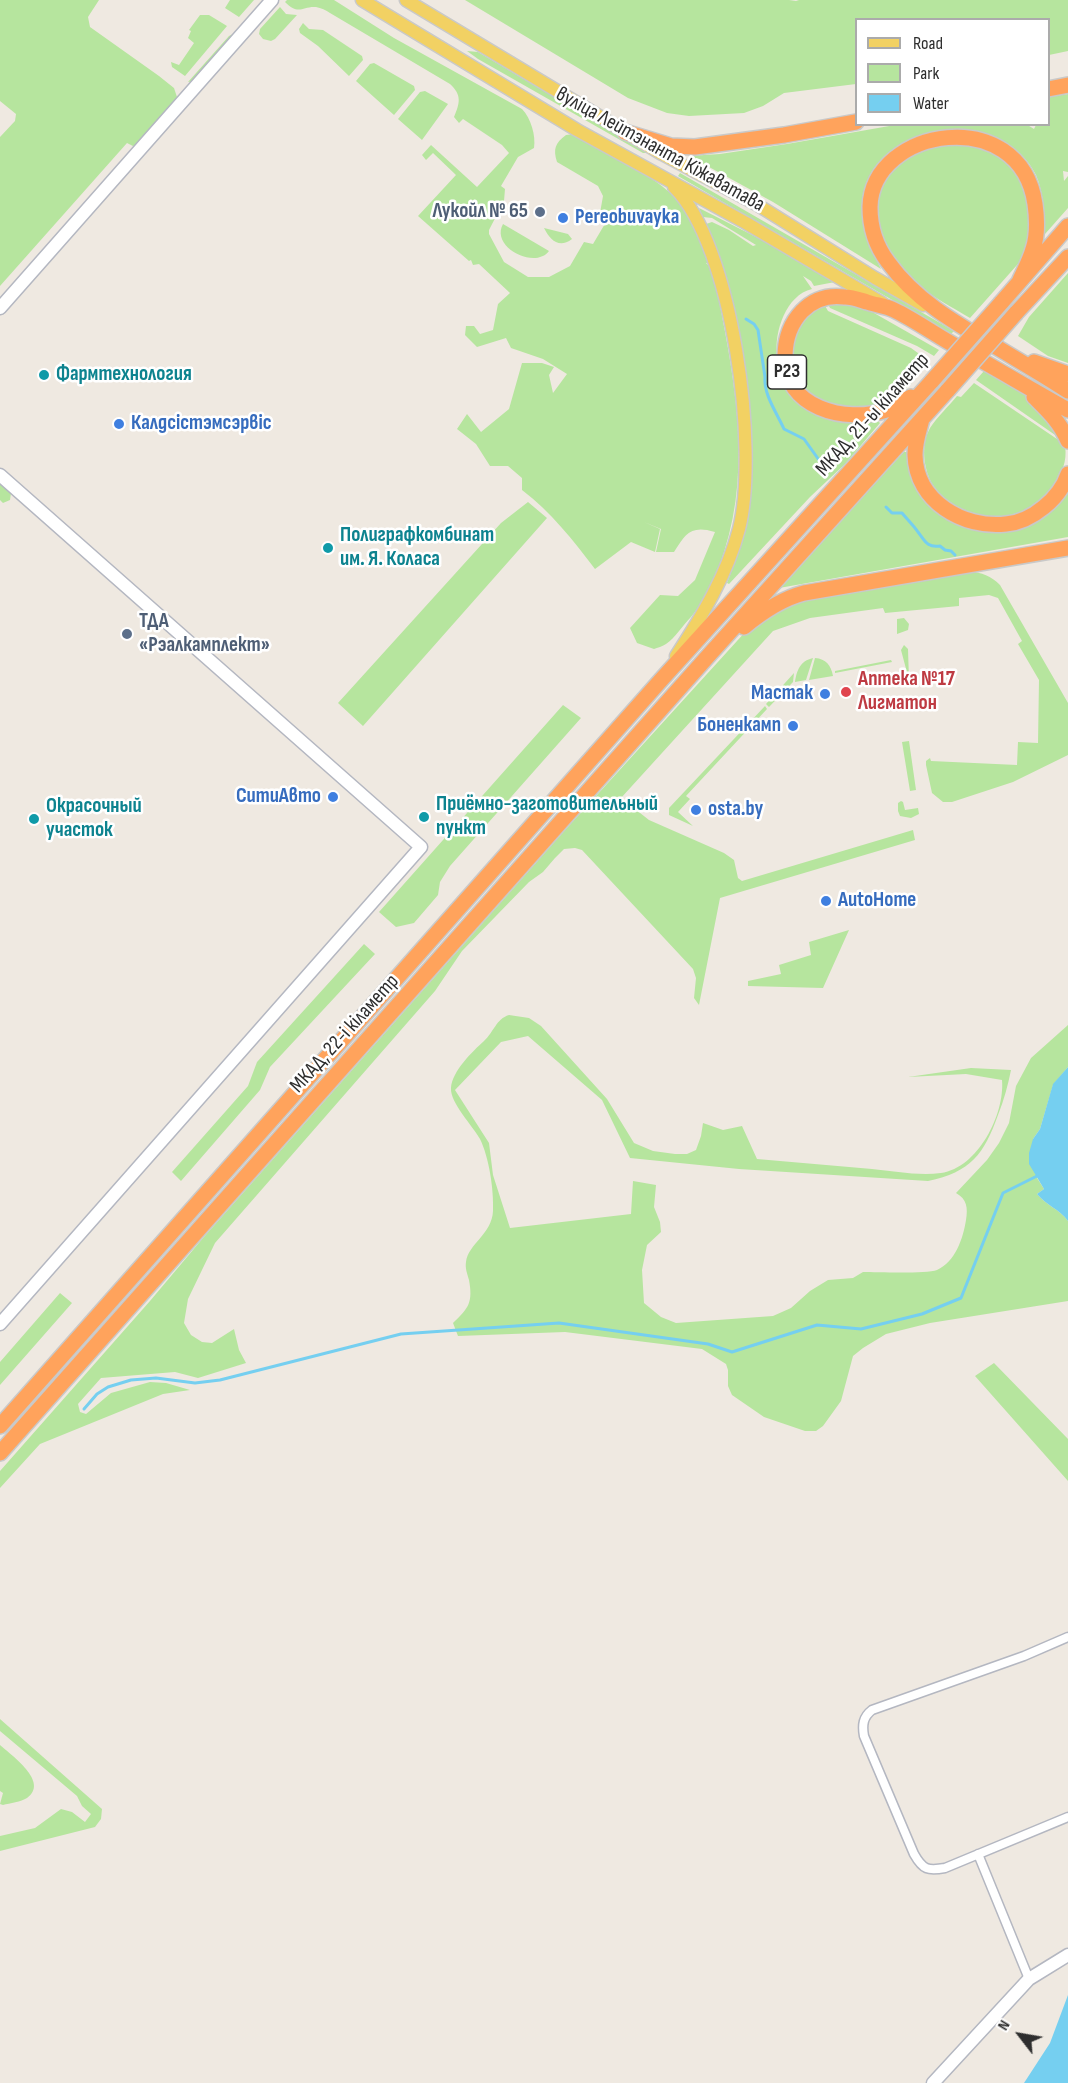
<!DOCTYPE html>
<meta charset="utf-8">
<style>
body{margin:0}
#map{position:relative;width:1068px;height:2083px;overflow:hidden;background:#efe9e1;font-family:"Sofia Sans Condensed",sans-serif}
canvas{display:block}
.legend{position:absolute;left:855px;top:18px;width:195px;height:108px;box-sizing:border-box;background:#fff;border:2px solid #ababab;margin:0;padding:8px 10px;list-style:none;font-size:18px;color:#2e2e2e}
.legend li{display:flex;align-items:center;gap:12px;height:30px}
.legend b{width:30px;border:2px solid #ababab}
.north{position:absolute;left:990px;top:2005px;width:60px;height:60px;-webkit-text-stroke:4px #fff;paint-order:stroke;rotate:301deg;font-size:16px;font-weight:700;line-height:24px;text-align:center;color:#2e2e2e}
.north::after{content:'';display:block;margin:auto;width:21px;height:27px;background:#2e2e2e;clip-path:polygon(50% 0,100% 100%,50% 72%,0 100%)}
</style>
<div id="map">
<canvas width="1068" height="2083"></canvas>
<ul class="legend">
<li><b style="height:8px;background:#f2d163"></b>Road</li>
<li><b style="height:16px;background:#b6e59e"></b>Park</li>
<li><b style="height:16px;background:#75cff0"></b>Water</li>
</ul>
<div class="north">N</div>
</div>
<script>
const g = document.querySelector('canvas').getContext('2d');
g.lineJoin = 'round';
function paint(path, color) { g.fillStyle = color; g.fill(path, 'evenodd'); }
function trace(path, color, width, dash) { g.strokeStyle = color; g.lineWidth = width; g.lineCap = dash ? 'butt' : 'round'; g.setLineDash(dash || []); g.stroke(path); }
function label(font, color, halo, rows, align = 'center') {
  g.font = font + ' "Sofia Sans Condensed",sans-serif'; g.lineWidth = 5; g.setLineDash([]); g.textBaseline = 'middle'; g.strokeStyle = halo; g.fillStyle = color; for (const [text, x, y, turn = 0] of rows) {
    g.save(); g.translate(x, y); g.rotate((+turn || 0) * Math.PI / 180); g.textAlign = isNaN(turn) ? turn : align; if (halo) g.strokeText(text, 0, 0); g.fillText(text, 0, 0); g.restore();
  }
}
paint(new Path2D(`
 M0 0H99L88 17 90 27 159 76 174 88 178 100 140 144 133 146 127 143 0 286V137L15 121 16 114 0 101Z
 M230 0H254L239 17 225 8Z
 M287 0H334L394 38 522 109C531 118 536 136 534 148L518 157 501 186 505 189 504 201 489 230V234L504 262 528 277H549L570 266 584 242 593 244 609 217 600 213 603 196 598 186 557 162C553 149 555 143 566 135L574 134C604 151 665 180 683 207 694 224 701 244 708 263H706L710 267 715 281C733 370 753 464 724 552 716 576 707 598 691 617 683 625 675 638 666 644 663 646 657 648 654 649L637 643 630 628 660 595 678 596 695 580 715 532C691 525 686 533 674 552H656L661 529 644 522 660 529 655 552 631 542 595 569C573 540 551 512 522 490V478L508 466H490L476 444 457 429 467 414 481 432 509 409 522 363H542L554 367 549 375 553 393 567 374 543 359 511 348 506 338 477 347 465 335 466 326H474L480 334 493 330 498 304 510 293 479 264 473 265 471 260 469 261 418 216 456 175 433 153 426 160 422 155 431 145 477 187 509 153 502 145 463 119 459 123 454 117C460 103 462 95 450 84L330 13C326 10 321 8 316 7 302 6 299 16 285 2Z
 M465 0H789L796 1 799 0H1068V51L1049 55 1048 20H856V84L784 93 763 106 744 113 689 116 667 113 628 98Z
 M280 7 286 14 297 15 275 39 271 41 263 39 259 34 260 29Z
 M200 15H209L227 26 185 76 172 67 171 62 179 65 194 43 188 38 191 31 189 30Z
 M303 23 309 29 323 30 362 56 363 60 349 76 318 46 300 33 299 29Z
 M233 34V37L194 81 188 82 229 36Z
 M467 51 478 52 646 151V153H643L478 59Z
 M374 63 414 86 415 90 394 115 356 81 370 64Z
 M425 91 448 104 422 140 398 119 420 92Z
 M1068 94V172L1063 171 1064 181 1068 176V208L1045 234C1044 215 1044 193 1036 175 1000 101 861 123 862 209 862 231 871 249 881 269L773 202 689 156 720 154 787 144 895 125 1026 124 1034 129 1036 125 1048 124 1049 97Z
 M956 142 986 149 1012 165 1029 193 1031 235 1025 256 970 318C952 307 931 297 916 282 893 259 872 232 878 198 883 173 893 163 916 151 927 145 944 145 956 142Z
 M680 173 954 331 951 334 678 176Z
 M699 208 762 240 835 282 814 286 811 281 803 276 812 289C786 295 774 332 777 356 779 369 785 380 790 392L877 420 880 423 845 464 810 497 729 584 727 583C761 500 754 420 737 335 730 296 722 260 706 224L712 222 729 230 753 246 756 245 712 218 703 217Z
 M503 224 549 251C535 270 490 247 503 224Z
 M544 228 568 234 572 239C559 249 550 240 544 228Z
 M1068 273V363L1048 356 1018 336 1029 317Z
 M848 303 867 309 939 350 934 356 917 346 830 308 828 304Z
 M824 304 828 311 911 348 929 361C919 373 910 386 898 396 886 405 870 409 854 408 841 407 826 406 814 399 790 385 786 341 802 320 808 312 815 309 824 304Z
 M984 371 1034 399 1058 437 976 380Z
 M974 383 1057 439 1064 442C1068 455 1064 469 1057 481 1050 494 1037 506 1023 511 988 526 934 508 926 468 923 455 923 440 930 428 937 417 949 406 957 396L961 397Z
 M904 452H908L926 498 1006 530 1068 485V537L779 588 790 574Z
 M0 484 11 493 10 500 3 503 0 500Z
 M528 502 547 518 363 726 338 703 501 523Z
 M969 572C982 572 991 576 1000 585L1068 703V755L1013 782 952 802H943L932 793 926 765V761L930 758 931 761 1017 765 1018 742 1038 743 1039 680 1018 644 1022 641 998 598 989 595 959 598V606L885 613 883 608 810 618 773 631 621 798 649 820 724 853 734 860 738 878 742 881 913 830 915 840 720 898 699 1005 694 998 696 978 693 969 582 850 575 848 564 849 555 858 543 872 529 882 462 951 435 991 215 1243 188 1299 184 1323 191 1335 202 1342 212 1343 234 1329 239 1350 246 1363 198 1378 175 1372 101 1378 78 1404 80 1412 86 1414 111 1393 150 1382 166 1383 190 1390 163 1394 40 1444 0 1488V1471L150 1301 203 1238 566 829 747 630 792 599Z
 M904 618 909 624 908 630 897 634V619Z
 M904 645 908 649 909 680 901 650Z
 M813 658 806 680 795 682C797 670 800 661 813 658Z
 M815 658C826 659 831 665 833 676L809 680Z
 M891 660 892 662 835 673V671Z
 M794 673 793 682 769 707 766 704Z
 M563 705 581 718 450 866 440 882 438 895 414 923 396 927 379 912Z
 M765 706 767 709 686 796 690 799 678 812 693 826 669 815V808Z
 M909 741 916 790 910 791 902 742Z
 M901 801 903 802 905 810 918 808 919 814 911 818 900 816 898 811V803Z
 M849 930 823 988 748 986V981L781 974 779 965 811 955 809 942Z
 M364 944 375 954 270 1067 260 1090 181 1181 172 1172 248 1086 257 1062Z
 M509 1015 529 1018 541 1026 607 1099 634 1143 653 1151 675 1154H687L696 1150 701 1136 703 1123 723 1130 742 1126 757 1159C795 1162 834 1166 872 1169 894 1171 918 1176 941 1173 978 1168 1005 1114 1002 1080L966 1074 908 1077 971 1068 1011 1070C1008 1085 1004 1100 998 1115 984 1154 971 1172 928 1181L739 1169 630 1158 602 1100 528 1036 501 1042 455 1090 489 1143 493 1175 510 1228 631 1214 633 1181 656 1185 654 1207 660 1222 661 1232 647 1245 642 1270 644 1303 661 1317 676 1323 773 1316 791 1308 810 1291 828 1280 853 1278 863 1272C877 1272 926 1274 937 1270 955 1262 963 1239 966 1220 968 1208 967 1199 956 1193L987 1160 999 1143 1009 1123 1016 1086 1031 1058 1068 1025V1067L1053 1085 1040 1129 1033 1139 1037 1178 1044 1189 1037 1194C1046 1205 1059 1209 1068 1221V1301L930 1323 886 1334 863 1348 853 1356 841 1401 823 1426 816 1431H805L764 1417 732 1395 728 1386V1370L726 1364 702 1349 565 1332 458 1336 453 1323C469 1308 473 1302 469 1280 467 1273 465 1268 466 1262 468 1244 492 1234 493 1211 494 1190 489 1157 480 1139 473 1126 450 1103 451 1088 452 1071 473 1051 484 1041 494 1032 496 1019 509 1015Z
 M60 1293 72 1303 0 1385V1362Z
 M994 1363 1068 1439V1481L975 1376Z
 M0 1719 102 1809 101 1819 95 1827 0 1851V1836L35 1828 61 1809 72 1812 85 1822 91 1814 82 1806 77 1796 0 1731Z
 M0 1745C11 1755 50 1782 27 1798 21 1802 10 1803 3 1805L0 1804 3 1793 0 1791Z`), '#b6e59e');
paint(new Path2D(`
 M1068 1067V1221C1059 1209 1046 1205 1037 1194L1044 1189 1029 1164V1153L1033 1139 1040 1129 1053 1084Z
 M1068 1995V2083H1024L1050 2043Z`), '#75cff0');
trace(new Path2D(`
 M746 319 754 324 758 330 765 377C763 394 778 415 784 429L804 439 819 460
 M886 507 892 513H902C907 519 914 526 918 532 925 541 927 548 940 546L945 550 951 551 955 555
 M84 1409 97 1394 108 1387 131 1380 156 1378 195 1383 220 1380 401 1334 559 1323 708 1344 732 1352 817 1325 861 1329 922 1314 961 1298 1003 1193 1037 1176`), '#75cff0', 3);
const street = new Path2D(`
 M1068 1637 1024 1656 872 1710C863 1717 862 1725 864 1736L914 1854C923 1870 928 1871 945 1868L1068 1817
 M978 1854 1029 1979`);
const secondary = new Path2D(`
 M0 308 272 0
 M0 475 421 847 0 1324
 M933 2083 1029 1979 1068 1955`);
const primary = new Path2D(`
 M362 0 577 130 746 223 882 303
 M406 0 662 154 756 204 875 278 923 305
 M674 187C733 246 759 450 739 529 727 575 702 616 676 656`);
const highway = new Path2D(`
 M1048 89 1068 85
 M625 132 671 146 695 147 784 135 856 122
 M1019 282C1024 271 1030 260 1033 249 1038 234 1037 218 1035 204 1020 103 872 127 870 207 870 227 875 245 888 262 916 301 957 324 998 348 1021 362 1045 376 1068 391
 M1001 303 1068 226
 M1016 313 1068 257
 M1034 362 1068 374
 M911 397C903 401 895 407 887 410 845 424 783 408 785 355 786 321 809 292 845 297 853 297 860 300 867 302 876 305 886 306 894 310 917 321 938 337 961 349 997 369 1032 390 1068 410
 M1034 397C1048 411 1060 422 1068 441
 M922 419C919 431 915 442 915 455 916 501 963 529 1006 524 1032 522 1060 498 1068 474
 M744 627C762 612 781 599 804 593L1068 548
 M0 1426 661 680 932 381
 M0 1453 709 655 948 390`);
trace(street, '#b4b7c1', 11);
trace(secondary, '#b4b7c1', 15);
trace(primary, '#c9c9c9', 15);
trace(highway, '#c9c9c9', 18);
trace(street, '#fff', 8);
trace(secondary, '#fff', 12);
trace(primary, '#f2d163', 12);
trace(highway, '#ffa35c', 15);
const highwayBridge = new Path2D(`
 M932 381 1001 303
 M948 390 1016 313`);
trace(highwayBridge, '#c9c9c9', 18, []);
trace(highwayBridge, '#ffa35c', 15);
for (const [x, y, r, color] of [
 [540,212,6,"#5c6f8a"],
 [563,218,6,"#3f7fe0"],
 [44,375,6,"#0f9aa8"],
 [119,424,6,"#3f7fe0"],
 [328,548,6,"#0f9aa8"],
 [127,634,6,"#5c6f8a"],
 [846,692,6,"#e0444e"],
 [825,694,6,"#3f7fe0"],
 [793,726,6,"#3f7fe0"],
 [333,797,6,"#3f7fe0"],
 [696,810,6,"#3f7fe0"],
 [424,817,6,"#0f9aa8"],
 [34,819,6,"#0f9aa8"],
 [826,901,6,"#3f7fe0"]
]) { const dot = new Path2D(); dot.arc(x, y, r, 0, 2 * Math.PI); g.fillStyle = color; g.fill(dot); trace(dot, '#fff', 2); }
for (const [x, y, w] of [
 [787,372,39]
]) { const box = new Path2D(); box.roundRect(x - w / 2, y - 17, w, 34, 4.5); g.fillStyle = '#fff'; g.fill(box); trace(box, '#2e2e2e', 1.5); }
label('bold 20px', '#2e2e2e', null, [
 ["Р23",787,372]
]);
label('21px', '#2e2e2e', '#fff', [
 ["вуліца Лейтэнанта Кіжаватава",660,150,29],
 ["МКАД, 21-ы кіламетр",873,415,-48],
 ["МКАД, 22-і кіламетр",345,1034,-48]
]);
label('bold 21px', '#4e5e75', '#fff', [
 ["Лукойл № 65",528,212],
 ["ТДА",139,622,"left"],
 ["«Рэалкамплект»",139,646,"left"]
], 'right');
label('bold 21px', '#366cbe', '#fff', [
 ["Pereobuvayka",575,218],
 ["Калдсістэмсэрвіс",131,424],
 ["Мастак",813,694,"right"],
 ["Боненкамп",781,726,"right"],
 ["СитиАвто",321,797,"right"],
 ["osta.by",708,810],
 ["AutoHome",838,901]
], 'left');
label('bold 21px', '#0d838f', '#fff', [
 ["Фармтехнология",56,375],
 ["Полиграфкомбинат",340,536],
 ["им. Я. Коласа",340,560],
 ["Приёмно-заготовительный",436,805],
 ["пункт",436,829],
 ["Окрасочный",46,807],
 ["участок",46,831]
], 'left');
label('bold 21px', '#be3a42', '#fff', [
 ["Аптека №17",858,680],
 ["Лигматон",858,704]
], 'left');
</script>
